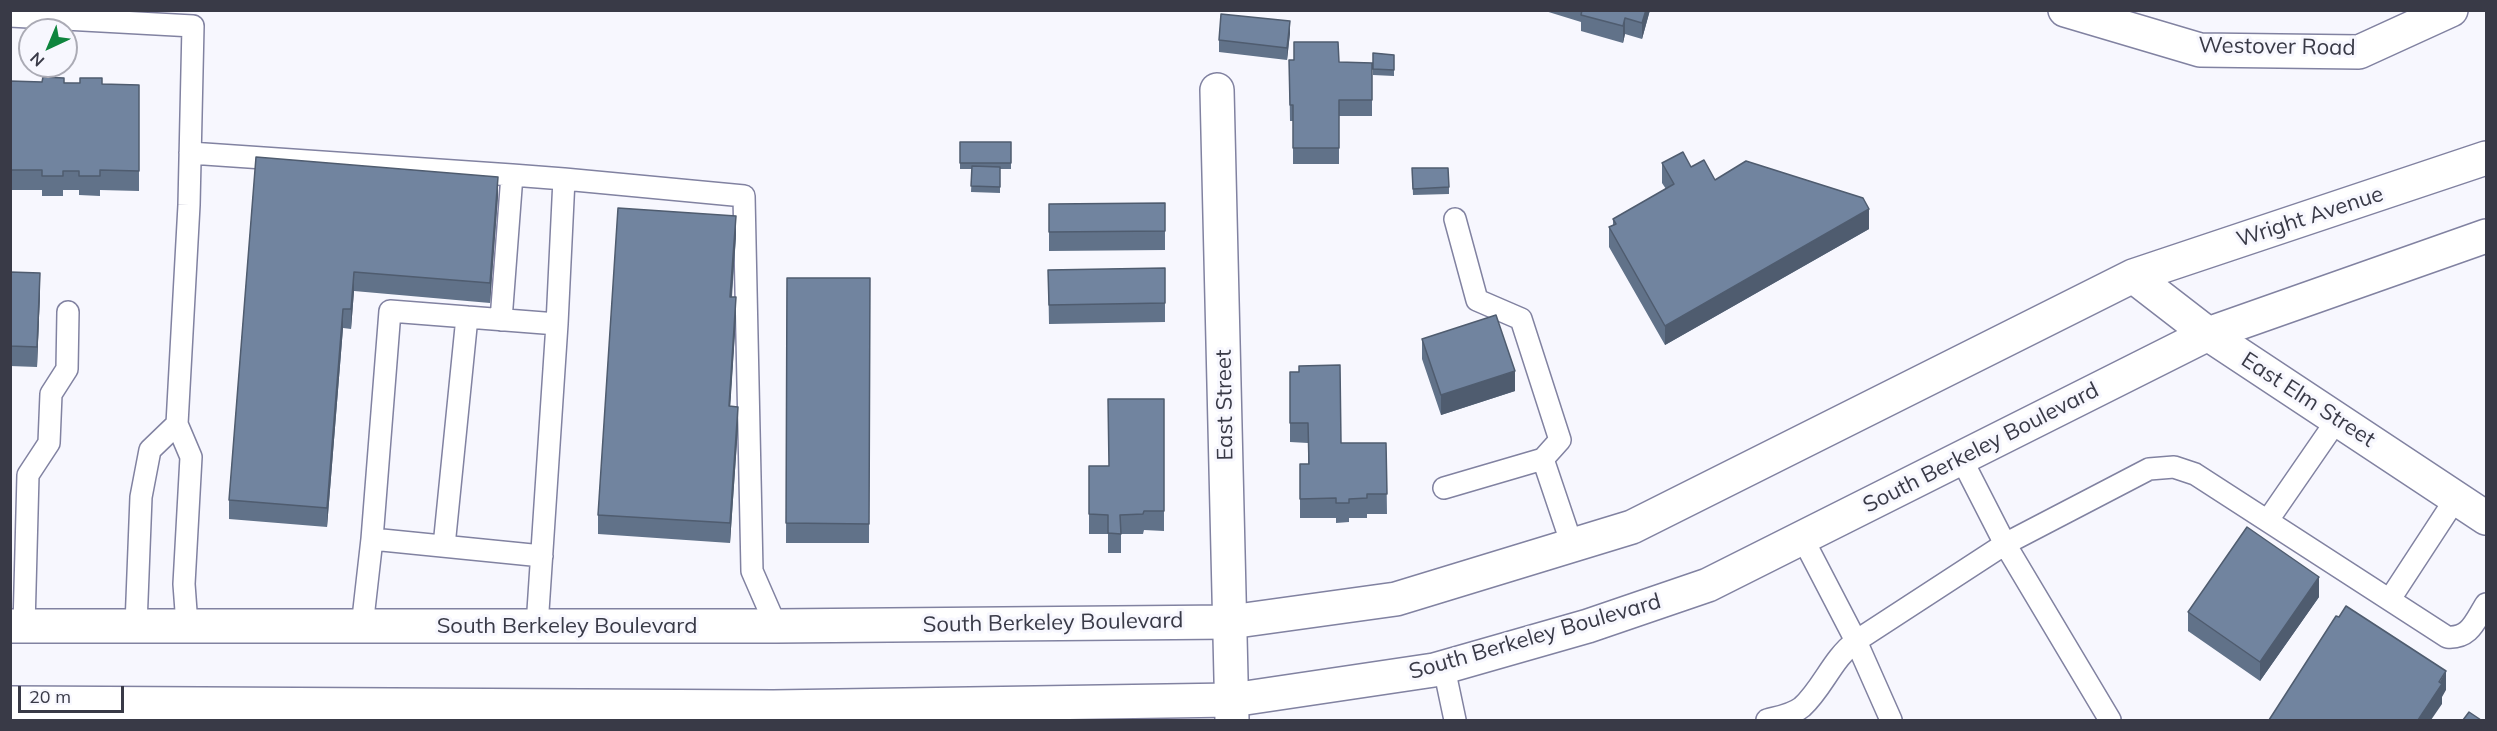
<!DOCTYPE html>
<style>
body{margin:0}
#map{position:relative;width:2497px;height:731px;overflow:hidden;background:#f7f7fe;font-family:Mulish,sans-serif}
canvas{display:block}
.frame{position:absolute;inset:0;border:12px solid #393a47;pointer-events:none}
.north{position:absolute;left:18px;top:18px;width:60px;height:60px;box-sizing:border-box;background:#f7f7fe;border:2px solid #ababb5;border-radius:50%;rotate:224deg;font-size:16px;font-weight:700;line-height:24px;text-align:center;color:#393a47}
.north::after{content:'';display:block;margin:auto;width:21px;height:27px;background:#0f853e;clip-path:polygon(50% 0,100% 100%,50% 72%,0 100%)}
.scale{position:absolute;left:18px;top:686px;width:106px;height:27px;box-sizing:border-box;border:3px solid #393a47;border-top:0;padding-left:8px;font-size:18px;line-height:21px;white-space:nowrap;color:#393a47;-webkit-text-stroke:4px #f7f7fe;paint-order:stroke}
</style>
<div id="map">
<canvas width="2497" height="731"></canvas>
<div class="frame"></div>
<div class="north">N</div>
<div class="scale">20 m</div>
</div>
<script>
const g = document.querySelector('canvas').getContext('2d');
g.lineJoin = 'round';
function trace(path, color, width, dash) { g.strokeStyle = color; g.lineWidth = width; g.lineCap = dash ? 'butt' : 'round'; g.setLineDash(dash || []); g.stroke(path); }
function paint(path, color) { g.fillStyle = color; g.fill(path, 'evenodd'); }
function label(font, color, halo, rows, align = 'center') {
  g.font = font + ' Mulish,sans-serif'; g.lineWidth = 6; g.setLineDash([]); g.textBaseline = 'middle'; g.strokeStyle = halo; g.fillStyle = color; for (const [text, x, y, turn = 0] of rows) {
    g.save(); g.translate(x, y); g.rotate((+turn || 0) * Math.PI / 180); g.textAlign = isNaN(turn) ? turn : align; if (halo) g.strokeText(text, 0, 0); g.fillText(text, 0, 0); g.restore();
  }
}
const service = new Path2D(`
 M10 16 193 26 189 205 177 424 191 457 184 584 187 625
 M190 153 512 175 501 320
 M512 175 564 179 557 324 537 626
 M564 179 744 196 752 571 776 626
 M1455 219 1477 300 1521 319 1560 440 1543 459 1572 545
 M1961 458 2005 544 2110 720
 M1444 488 1543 459
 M2268 520 2337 420
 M1803 539 1856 641 1891 720
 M444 546 467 317
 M542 556 372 539 390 311 557 324
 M2390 599 2456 498
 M136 625 141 497 150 450 177 424
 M24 626 28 475 49 443 51 394 67 369 68 312
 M362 627 372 539
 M1444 668 1455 720
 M1767 720C1778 717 1792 715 1802 707 1823 688 1832 659 1856 641L2005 544 2149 469 2174 467 2195 474 2447 637C2470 639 2475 621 2486 604`);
const minor = new Path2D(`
 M2065 10 2200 50 2359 52 2451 10
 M1217 90 1232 720`);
const tertiary = new Path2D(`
 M2133 276 2208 334 2486 518
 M10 626H776L1230 622 1396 599 1632 527 2133 276 2486 158
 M10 703 773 707 1232 700 1434 670 1588 626 1708 585 2208 334 2486 236`);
trace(service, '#8182a1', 24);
trace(minor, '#8182a1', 36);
trace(tertiary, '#8182a1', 36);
trace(service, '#fff', 21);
trace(minor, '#fff', 33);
trace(tertiary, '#fff', 33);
paint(new Path2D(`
 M1542 10H1650L1642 39 1625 34 1623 43 1581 31V22Z
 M1290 33 1287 60 1219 52V40Z
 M1373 53 1394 55V76L1373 75Z
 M1289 60 1339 62 1372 63V116H1339V164H1293V121H1290Z
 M10 81 139 85V191L100 190V196L79 195V190H63V196H42V190H10Z
 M960 142H1011V169H1000V193L971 192 972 169H960Z
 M256 157 498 196 490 303 354 291 351 329 343 328 327 527 229 519V500Z
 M1662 163 1691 167 1715 180 1869 229 1665 345 1609 247V227L1613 225V219L1666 189 1662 183Z
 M1412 168 1449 187V194L1413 195Z
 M1049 204 1165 231V250L1049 251Z
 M736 236 732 297 736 317 730 406 738 427 730 543 598 534V515Z
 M1165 268V322L1049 324 1048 270Z
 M10 272 40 293 37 367 10 366Z
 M787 278H870L869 543H786Z
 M1422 339 1515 391 1441 415 1422 359Z
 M1290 372 1341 443H1386L1387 514H1367V518H1349V522L1336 523V518H1300V464H1308V443L1290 442Z
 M1164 399V531L1144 530 1143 534H1121V553H1108V534H1089V466H1109Z
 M2319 597 2260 681 2188 631V612Z`), '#617289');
paint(new Path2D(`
 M1646 10H1650L1642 39V23Z
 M1625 18V34L1623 43V26Z
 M1290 21V33L1287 60V48Z
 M498 177V196L490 303V283Z
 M1869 209V229L1665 345V326Z
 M736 216V236L730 316V297Z
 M354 272V291L351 329V309Z
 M40 273V293L37 367V347Z
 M736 297V317L729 426V406Z
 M343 309V328L327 527V508Z
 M1515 371V391L1441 415V395Z
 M738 407V427L730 543V523Z
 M2319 577V597L2260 681V662Z
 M2446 671V690L2442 697V704L2431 720H2418Z`), '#4f5c6f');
const building = new Path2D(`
 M1582 10H1646L1642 23 1625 18 1623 26 1581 15Z
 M1221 14 1290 21 1287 48 1219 40Z
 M1294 42H1338L1339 62 1372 63V100H1339V148H1293V105H1290L1289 60H1294Z
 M1373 53 1394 55V70L1373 69Z
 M43 77 64 78V83H80V78H102V84L139 85V171L100 170V176H79V171H63V176H42V170H10V81L42 82Z
 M960 142H1011V163H960Z
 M1683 152 1691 167 1704 160 1715 180 1746 161 1863 198 1869 209 1665 326 1609 227 1616 224 1613 219 1674 184 1662 163Z
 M256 157 498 177 490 283 354 272 351 309H343L327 508 229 500Z
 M972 166 1000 167V187L971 186Z
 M1412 168H1448L1449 187 1413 189Z
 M1165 203V231L1049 232V204Z
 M618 208 736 216 730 297H736L729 406 738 407 730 523 598 515Z
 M1165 268V303L1049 305 1048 270Z
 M10 272 40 273 37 347 10 346Z
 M787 278H870L869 524 786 523Z
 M1496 315 1515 371 1441 395 1422 339Z
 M1340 365 1341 443H1386L1387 494H1367V498L1349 499V503H1336V498L1300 499V464H1309L1308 423H1290V372H1299V366Z
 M1108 399H1164V511H1144L1143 514 1120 515 1121 534 1108 533V515L1089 514V466H1109Z
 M2247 527 2319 577 2260 662 2188 612Z
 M2346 606 2446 671 2439 682 2442 684 2418 720H2269L2336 616 2339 617Z
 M2469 712 2481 720H2463Z`);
paint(building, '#71849f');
trace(building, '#4f5c6f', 1.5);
label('22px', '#393a47', '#f7f7fe', [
 ["Westover Road",2277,47,1],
 ["Wright Avenue",2310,217,-18],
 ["East Elm Street",2308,400,33],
 ["East Street",1225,405,-91],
 ["South Berkeley Boulevard",1981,448,-27],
 ["South Berkeley Boulevard",1053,623,-1],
 ["South Berkeley Boulevard",567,626],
 ["South Berkeley Boulevard",1535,637,-16]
]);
</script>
